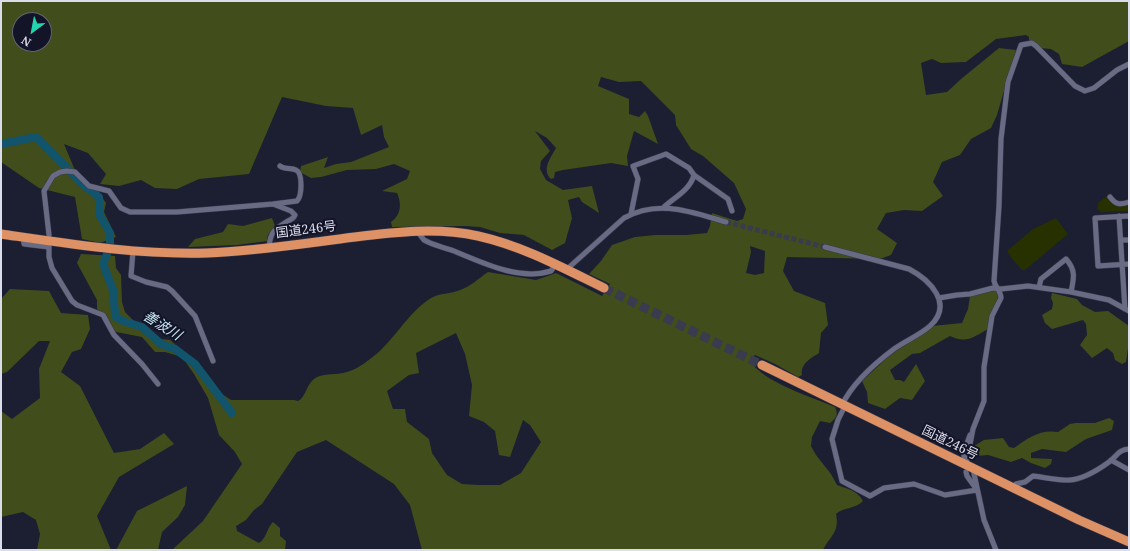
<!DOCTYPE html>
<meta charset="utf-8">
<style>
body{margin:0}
#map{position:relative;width:1130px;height:551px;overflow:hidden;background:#1c1e32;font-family:"Noto Serif",serif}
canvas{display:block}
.frame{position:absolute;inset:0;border:2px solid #dbddeb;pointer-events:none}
.north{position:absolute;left:12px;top:12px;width:40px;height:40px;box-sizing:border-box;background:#131427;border:1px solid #636475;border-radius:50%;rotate:212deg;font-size:11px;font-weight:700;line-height:16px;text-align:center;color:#dbddeb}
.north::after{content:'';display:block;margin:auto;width:14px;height:18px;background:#22d5af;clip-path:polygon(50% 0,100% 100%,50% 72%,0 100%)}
</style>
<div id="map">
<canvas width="1130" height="551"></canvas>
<div class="frame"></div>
<div class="north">N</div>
</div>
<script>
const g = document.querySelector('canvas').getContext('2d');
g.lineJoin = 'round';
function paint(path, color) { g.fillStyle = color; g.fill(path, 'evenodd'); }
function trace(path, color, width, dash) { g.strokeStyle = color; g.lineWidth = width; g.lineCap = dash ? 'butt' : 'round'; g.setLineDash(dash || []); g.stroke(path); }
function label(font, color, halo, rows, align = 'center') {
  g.font = font + ' "Noto Serif","Noto Sans JP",serif'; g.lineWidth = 4; g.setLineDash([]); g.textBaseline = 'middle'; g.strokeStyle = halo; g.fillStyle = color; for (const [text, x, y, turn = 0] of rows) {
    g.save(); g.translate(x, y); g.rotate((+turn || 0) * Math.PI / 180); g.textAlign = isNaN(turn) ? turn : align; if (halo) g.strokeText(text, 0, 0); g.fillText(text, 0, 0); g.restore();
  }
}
paint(new Path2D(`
 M1108 195 1112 201 1129 203V211L1101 212 1097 209 1098 203Z
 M1056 218 1068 234 1025 270H1022L1013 260 1007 251 1033 229Z`), '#273100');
paint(new Path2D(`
 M1 1H1129V41L1082 67 1062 64 1059 54 1051 49 1039 48 1029 43V37L1026 35 996 39 966 62 941 63 932 59 921 63 926 95 947 92 961 79 999 48 1016 50 997 115 991 128 971 139 960 155 942 162 933 182 943 196 922 211 904 210 886 213 877 229 897 243 891 255 880 259 787 257 783 271 794 291 825 303 828 325 821 333 819 353C811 358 800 364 802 375L798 377 775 364 755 355 750 360C760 381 814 398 835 407 839 415 836 418 830 423L820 421 812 437 811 446 816 455 831 474 837 485C848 489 857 490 863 501 856 509 843 507 836 514 840 533 829 537 823 550H422L410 505 394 484 326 440 297 452 262 504 254 510 246 520 236 526 237 531 259 543C267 538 266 529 273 522L280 528V536L286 541 285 550H172L203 521 242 464 235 452 219 435 208 398 194 374 182 357 165 352H155L142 337 116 332 97 309V300L77 263 81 254 115 256 116 268 121 275 122 302 125 312 134 321 147 328 161 339 170 340 184 352 219 392 231 400H294L298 401C306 397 306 385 314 379 322 373 334 375 343 373 354 371 362 365 370 359 393 343 407 313 431 298 439 293 451 294 460 290 470 287 479 278 488 272L536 280 556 273 602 296 610 284 589 274 601 261 612 245 635 237 655 235H686L707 233 710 226 712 213 737 221 743 219 746 209 734 183 703 156 691 149 676 125 675 115 641 81 619 82 601 77 598 86 629 99V114L639 117 645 111 648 116 658 144 634 131 627 156 628 166 611 163 563 170 555 172 554 178 551 179C541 170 551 157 556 148L547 138 535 131 550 151 541 161 540 169 546 180 563 190 592 186 599 213 582 202 579 197 568 200 572 218 565 243 552 250 524 235 500 233 480 227 465 226 392 227 391 222C401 215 402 204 397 193L382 191 407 179 410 171 394 164 376 169 347 170 321 177 311 178 300 172 301 166 328 157 324 168 336 164 351 162 389 147 384 137 382 125 361 135 353 108 326 106 282 97 249 174 199 179 177 189 155 188 141 180 119 186 100 184 106 174 88 153 64 144 82 187 98 191 106 203 104 212 116 237 100 243 82 239 75 197 39 188 1 162ZM20 20H44V44H20ZM750 246 765 251 764 273 755 275 746 273 751 252ZM456 333 465 354 472 385 469 416 484 422 495 431 499 455 510 457 523 420 530 425 541 442 521 473 500 485H479L462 484 447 475 432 453 429 439 407 422 405 409H393L387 391 409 375 419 373 416 353Z
 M272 218 275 226 268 235 267 241 237 245 188 247 195 239 223 232 228 224 243 226Z
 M10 289 49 291 61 313 88 315 90 329 81 349 72 352 61 372 80 386 114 453 140 449 164 433 174 444 119 477 97 516 111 550H37L40 534 36 520 23 512 1 517V411L12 419 40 398 39 369 50 341H39L7 372 1 374V299Z
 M995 290 998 293V297L988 329C974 337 966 344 950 336L920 353 912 354 890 370 895 380H900L904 382 916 364 925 381 912 400 900 398 885 409 868 403 867 392 862 381 888 357 932 326 962 323 968 309 970 296Z
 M1052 293 1077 299 1082 305 1095 312 1108 311 1129 326V342L1126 362 1122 364 1115 360 1113 353 1107 348 1092 358 1080 345 1087 335 1086 324 1083 320 1052 329 1045 323 1042 315 1052 309 1053 303 1051 298Z
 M1109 418 1114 421 1112 430 1086 439 1066 452 1042 449 1031 453V458L1052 459 1051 464 1045 468 1031 463 1022 458 1011 462 988 455 977 456 972 453 974 446 984 440 1003 438 1009 447 1014 448C1028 438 1040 429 1058 432L1070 424 1076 423H1095Z
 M187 486 185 505 178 517 162 532 158 550H116L137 511Z`), '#414d1b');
trace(new Path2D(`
 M1 144 36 137 67 168
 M70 172 81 183 99 197V214L110 233V243
 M107 254 103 264 113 290 115 314 116 317 123 321 142 327 161 344 175 349 195 364 232 413`), '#11546c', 8);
trace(new Path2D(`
 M726 222 825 247`), '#393b4e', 5, [5, 2.5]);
trace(new Path2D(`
 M604 288 762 365`), '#393b4e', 9, [9, 4.5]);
const street = new Path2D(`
 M694 175 728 199 732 211
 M1110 197C1116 205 1120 205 1129 202
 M631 214 638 179 633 166 666 154 689 168 694 175C690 190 675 197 664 207
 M1119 216 1125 309
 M1129 216 1095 218 1098 266 1129 264
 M417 231 424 240 428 242C436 246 446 248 454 251 483 263 520 281 551 271L556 264
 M49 235 44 191 53 176 60 172 67 171 75 172 89 186 109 191 121 208 130 212H177L273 204
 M23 237 24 244 49 247
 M1121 240H1129
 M49 247V257L52 268 72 301 77 305 103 315 114 335 142 364 158 384
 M825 247 909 269C930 280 954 304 930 326 920 335 905 341 894 349 874 364 853 382 842 405
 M269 248C270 231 275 229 288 221 292 219 294 218 295 215L291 211 273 204 297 201C302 196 303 173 296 170 291 167 285 170 280 166
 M133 251 131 276 146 282 167 287 172 291 195 316 213 361
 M566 270 624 218C659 199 691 212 726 222
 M1039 287 1041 279 1066 259C1076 270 1074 278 1071 292
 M939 298 957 295 970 294 993 288 1001 289 1028 286 1071 292 1109 300 1129 311
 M845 406 838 420 832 439 842 481 870 496 884 488 914 484 945 495 977 490
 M964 457V452L970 435
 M1111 460 1129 470
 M966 465 973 429 984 401V367L992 316 1001 298C1001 291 995 287 994 281L999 206 1001 139 1008 82 1021 45 1032 43 1036 46 1075 86 1085 91 1094 88 1117 70 1129 64
 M973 469 984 520 996 550
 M966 472 967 476 977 490
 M1011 488 1016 484 1025 482 1033 476C1043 477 1060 481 1070 480 1083 479 1098 470 1109 462 1116 457 1119 449 1129 449`);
const highway = new Path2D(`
 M1 234C70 244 138 255 207 253 257 251 306 243 355 237 396 232 437 227 478 236 523 246 563 268 604 288
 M762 365 1079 520 1129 542`);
trace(street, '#3a3a4b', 6);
trace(highway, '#3a3a4b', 10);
trace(street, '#686b83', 5);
trace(highway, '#dd9165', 9);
label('13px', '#dbddeb', '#131427', [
 ["国道246号",306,230,-7],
 ["国道246号",950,443,26]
]);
label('italic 14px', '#c3e5f4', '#131427', [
 ["善波川",162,326,32]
]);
</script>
